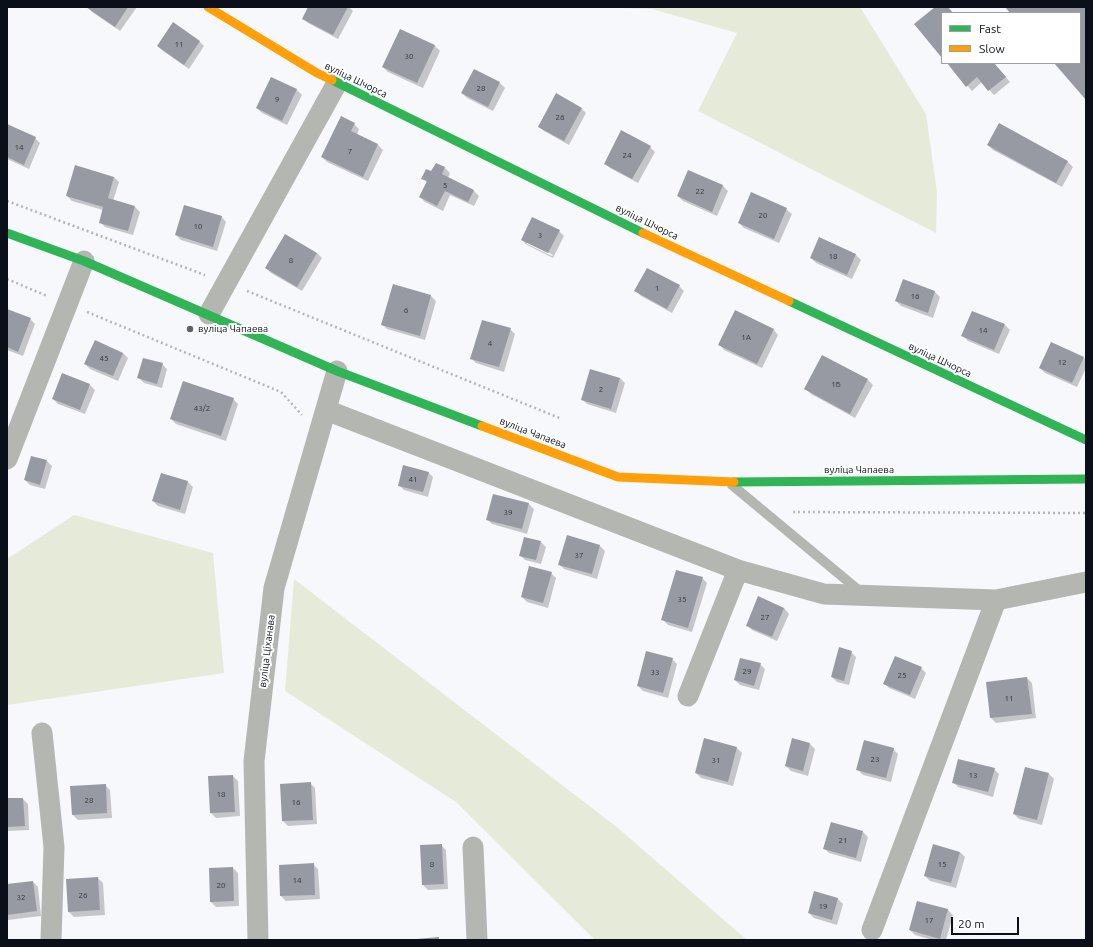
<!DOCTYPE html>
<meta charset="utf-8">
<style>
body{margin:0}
#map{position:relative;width:1093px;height:947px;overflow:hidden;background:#f6f8fc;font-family:Ubuntu,sans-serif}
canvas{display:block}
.frame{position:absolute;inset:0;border:8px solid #0a0f1a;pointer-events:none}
.legend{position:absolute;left:941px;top:12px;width:140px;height:52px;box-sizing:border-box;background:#fff;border:1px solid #9d9fa3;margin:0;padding:5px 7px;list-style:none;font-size:12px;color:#0a0f1a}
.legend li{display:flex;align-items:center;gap:8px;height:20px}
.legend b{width:20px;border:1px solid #9d9fa3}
.scale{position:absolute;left:951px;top:917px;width:68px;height:18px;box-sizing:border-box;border:2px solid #0a0f1a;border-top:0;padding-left:5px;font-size:12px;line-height:14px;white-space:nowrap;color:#0a0f1a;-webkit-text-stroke:3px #fff;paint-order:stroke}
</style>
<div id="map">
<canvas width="1093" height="947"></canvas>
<div class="frame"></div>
<ul class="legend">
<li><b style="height:5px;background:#30b455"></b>Fast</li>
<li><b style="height:5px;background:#ff9f0a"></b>Slow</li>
</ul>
<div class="scale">20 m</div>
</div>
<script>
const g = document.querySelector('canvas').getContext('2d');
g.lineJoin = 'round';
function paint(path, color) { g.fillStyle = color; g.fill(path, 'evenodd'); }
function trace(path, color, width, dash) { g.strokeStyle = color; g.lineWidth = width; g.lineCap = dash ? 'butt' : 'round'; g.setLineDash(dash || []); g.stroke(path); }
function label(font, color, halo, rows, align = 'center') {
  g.font = font + ' Ubuntu,sans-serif'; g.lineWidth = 4; g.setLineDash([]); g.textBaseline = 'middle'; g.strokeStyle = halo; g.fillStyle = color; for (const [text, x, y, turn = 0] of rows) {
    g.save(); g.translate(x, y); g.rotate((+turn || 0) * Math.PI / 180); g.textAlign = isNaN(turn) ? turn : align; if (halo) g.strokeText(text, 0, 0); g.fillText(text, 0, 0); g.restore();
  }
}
paint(new Path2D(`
 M590 7H860L926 114 937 192 936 233 698 111 737 33 652 9Z
 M74 515 213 553 224 673 7 705V559Z
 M294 579 618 828 747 940H595L456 802 285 691Z`), '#e6ebd9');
paint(new Path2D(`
 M88 7H137L120 31 92 12Z
 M309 7H349L353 11 338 39 308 23 303 18Z
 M400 30 435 46 440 51 423 88 388 72 383 67Z
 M199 41 204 46 189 69 163 51 158 46Z
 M948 63H994L1010 82 994 95 982 82 972 91Z
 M474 70 500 83 505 88 493 111 467 98 462 93Z
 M272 78 297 90 302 95 287 125 262 113 257 108Z
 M581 108 586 113 569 145 544 131 539 126Z
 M354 124 359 129 357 135 378 145 383 150 368 181 327 162 322 157Z
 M999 124 1068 162 1073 167 1062 187 993 150 988 145Z
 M7 125 35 138 40 143 29 169 7 159Z
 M650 147 655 152 638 183 610 168 605 163Z
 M436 164 445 168 450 173 448 178 474 191 479 196 474 206 450 195 443 211 425 202 420 197 427 183 423 178 432 173Z
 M689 171 723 186 728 191 717 216 683 201 678 196Z
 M114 177 119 182 113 201 135 207 140 212 133 235 105 227 100 222 103 210 72 201 67 196Z
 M786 209 792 214 779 243 744 228 739 223Z
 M221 216 226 222 217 251 181 240 176 235Z
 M559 231 564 236 553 258 527 245 522 240ZM527 242 553 255 552 256 527 244Z
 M820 239 856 255 861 260 852 279 816 263 811 258Z
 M317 253 322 258 302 291 271 273 266 268Z
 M903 280 935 292 940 297 933 318 901 306 896 301Z
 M393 286 431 296 436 301 425 340 387 329 382 324Z
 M679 286 684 291 672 313 641 296 636 291Z
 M7 310 30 319 35 324 23 356 7 350Z
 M972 312 1005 325 1010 330 999 354 968 341 963 336Z
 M510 329 515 334 504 372 476 363 471 358Z
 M774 330 778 335 762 368 724 350 720 345Z
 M95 341 123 353 128 358 118 381 90 369 85 364Z
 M823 356 868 380 873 385 855 418 811 394 806 389Z
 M1084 358 1086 360V368L1077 387 1045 373 1040 368Z
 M162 364 167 369 162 388 144 383 139 378Z
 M620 378 625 383 616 413 587 404 582 399Z
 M90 385 95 390 85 414 58 404 53 399Z
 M233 399 238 404 226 441 176 424 171 419Z
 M47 461 52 466 45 489 30 485 25 480Z
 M428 472 433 477 428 497 404 490 399 485Z
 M161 474 188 482 193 487 185 514 158 506 153 501Z
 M494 495 529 504 534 509 527 534 492 524 487 519Z
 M568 536 600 546 605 551 597 579 564 569 559 564Z
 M541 542 546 547 541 564 525 560 520 555Z
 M551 573 556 578 548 608 527 602 522 597Z
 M702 578 707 583 692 632 668 625 663 620Z
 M759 598 784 608 789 614 777 641 752 630 747 625Z
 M851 652 856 657 849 685 837 682 832 677Z
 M672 659 677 664 668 698 643 691 638 686Z
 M760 664 765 669 759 690 740 685 735 680Z
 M921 668 926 673 915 699 889 688 884 683Z
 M1027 678 1032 683 1036 718 996 723 991 718 987 683Z
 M705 739 737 748 742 753 733 786 701 778 696 773Z
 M793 740 810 744 815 749 808 776 791 771 786 766Z
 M893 749 898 754 891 782 863 775 858 770Z
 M994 769 999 774 993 797 958 787 953 782Z
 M1049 774 1054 779 1042 825 1019 819 1014 814Z
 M233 776 238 781 240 816 216 818 211 813Z
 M310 783 315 788 317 824 288 826 283 821Z
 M105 785 110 790 112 818 78 820 73 815Z
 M7 799H23L28 804 29 830 7 831Z
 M832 824 863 832 868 837 861 862 829 853 824 848Z
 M441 845 446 850 448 889 428 890 423 885Z
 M960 852 965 857 956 888 930 881 925 876Z
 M313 864 318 869 320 899 286 901 281 896Z
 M233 868 238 873 239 906 216 907 211 902Z
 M98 878 103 883 105 915 74 917 69 912Z
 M33 882 38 887 41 916 8 920 7 919V885Z
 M814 892 838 899 843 904 837 925 814 918 809 913Z
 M917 902 948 910 953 915 946 940H933L915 935 910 930Z`), '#0003');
paint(new Path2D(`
 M86 7H128L115 27Z
 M308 7H348L333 35 302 19Z
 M935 7H948L953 13H942V58L914 24Z
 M1005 7H1086V100L1054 63H1080V13H1010Z
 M173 22 200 41 184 65 157 46Z
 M400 29 435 45 417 83 382 67Z
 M947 63H994L1006 77 988 91 977 77 966 87Z
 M474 69 500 82 488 107 461 93Z
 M271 77 297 89 282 121 256 108Z
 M556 93 582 108 564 141 538 127Z
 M341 116 355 123 351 131 378 144 363 177 321 157Z
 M999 123 1068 161 1056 183 987 145Z
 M7 124 36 137 24 165 7 157Z
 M621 130 651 146 632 179 604 164Z
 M436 163 445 167 442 174 474 190 468 202 445 191 437 206 419 197 427 181 421 179 426 169 431 171Z
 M75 165 114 177 108 198 135 206 128 231 99 223 103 207 66 196Z
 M688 170 723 185 712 212 677 196Z
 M751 192 787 208 774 239 738 223Z
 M184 205 222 216 213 247 175 235Z
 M532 217 560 230 548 253 521 240Z
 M285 234 317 253 297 287 265 268Z
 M819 237 856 254 847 275 810 258Z
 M647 268 680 285 667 309 634 291Z
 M903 279 935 291 928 313 895 301Z
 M393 284 431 295 420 336 381 325Z
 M7 309 31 318 18 352 7 347Z
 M735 310 774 329 757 364 718 345Z
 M972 311 1005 324 994 350 961 336Z
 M482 320 511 328 499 367 470 359Z
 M95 340 123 353 113 376 84 364Z
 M1051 342 1084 357 1072 383 1039 368Z
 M822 355 868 379 850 414 804 389Z
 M143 358 163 363 157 384 137 378Z
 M590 369 620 378 611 409 581 400Z
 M62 373 90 384 80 410 52 399Z
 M183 381 234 398 221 436 170 419Z
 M31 456 47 460 40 485 24 480Z
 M403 465 429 472 423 492 398 486Z
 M161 473 188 481 180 510 152 501Z
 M493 494 529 503 522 529 486 520Z
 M567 535 600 545 592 574 558 565Z
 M524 537 541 541 536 560 519 556Z
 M529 566 552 572 543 603 521 597Z
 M676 570 703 577 688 628 661 620Z
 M758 596 784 608 772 637 746 626Z
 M839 647 852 651 844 681 831 677Z
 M646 651 673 658 663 693 637 686Z
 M895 656 922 667 910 695 883 684Z
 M740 658 761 663 754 686 734 680Z
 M1027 677 1032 714 990 718 986 682Z
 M704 738 737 747 728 782 695 773Z
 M792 738 810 743 803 771 785 766Z
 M864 740 894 748 886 778 856 770Z
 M958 759 995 768 988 792 952 783Z
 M1025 767 1049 773 1037 820 1013 814Z
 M233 775 235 812 210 813 208 776Z
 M311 782 313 820 282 821 280 784Z
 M106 784 107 813 72 815 70 786Z
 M7 798H23L25 826 7 827Z
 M831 822 863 831 856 858 823 849Z
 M442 844 444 884 422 885 420 845Z
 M933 844 960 852 951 883 924 876Z
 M314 863 315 895 280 896 279 865Z
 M233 867 234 901 210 902 209 868Z
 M98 877 100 910 68 912 66 879Z
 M33 881 37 911 7 915V884Z
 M814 891 838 898 832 920 808 913Z
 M917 901 948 909 940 939 909 930Z
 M439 937V940H416V939Z`), '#979aa2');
trace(new Path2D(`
 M7 201 205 275
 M7 279 47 296
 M247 291 562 419
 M87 312 281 392 302 415
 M793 512 1086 513`), '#b5b7b6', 2.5, [2, 3]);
trace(new Path2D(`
 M732 485 862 593`), '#b4b6b2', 10);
trace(new Path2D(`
 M209 314 337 83
 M326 410 738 570 824 594 996 600 1086 582
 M7 459 84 261
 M688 696 738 570
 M42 733 54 847 51 940
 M473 847 477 940
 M872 930 996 600
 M258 940 254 761 274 588 337 371`), '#b4b6b2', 21);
trace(new Path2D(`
 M332 80 643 233
 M7 233 84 261 337 371 482 426
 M789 301 1086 440
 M734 482 1086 479`), '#30b455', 9);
trace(new Path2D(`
 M208 7 317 73 332 80
 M643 233 789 301
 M482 426 618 477 734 482`), '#ff9f0a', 9);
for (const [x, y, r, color] of [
 [190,329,4,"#5d6169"]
]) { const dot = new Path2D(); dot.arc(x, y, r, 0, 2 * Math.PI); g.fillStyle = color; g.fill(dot); trace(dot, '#fff', 1.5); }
label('8px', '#2d323c', null, [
 ["11",179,44],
 ["30",409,56],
 ["28",481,88],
 ["9",277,99],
 ["26",560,117],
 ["14",19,147],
 ["7",350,151],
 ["24",627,155],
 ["5",445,185],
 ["22",700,191],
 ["20",763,215],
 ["10",198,226],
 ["3",540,235],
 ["18",833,256],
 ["8",291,260],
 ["1",657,288],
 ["16",915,296],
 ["6",406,310],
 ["14",983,330],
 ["1А",746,337],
 ["4",490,343],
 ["45",104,358],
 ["12",1062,362],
 ["1Б",836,384],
 ["2",601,389],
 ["43/2",202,408],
 ["41",413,479],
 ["39",508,512],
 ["37",579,555],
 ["35",682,599],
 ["27",765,617],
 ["29",747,671],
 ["33",655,672],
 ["25",902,675],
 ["11",1009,698],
 ["23",875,759],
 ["31",716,760],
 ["13",973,775],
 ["18",221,794],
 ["28",89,800],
 ["16",296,802],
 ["21",843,840],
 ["8",432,864],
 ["15",942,864],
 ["14",297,880],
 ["20",221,885],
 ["26",83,895],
 ["32",21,897],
 ["19",823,906],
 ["17",929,920]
]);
label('10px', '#0a0f1a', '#fff', [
 ["вуліца Шчорса",356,80,26],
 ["вуліца Шчорса",647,222,26],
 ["вуліца Шчорса",940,360,25],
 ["вуліца Чапаева",533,433,21],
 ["вуліца Чапаева",859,470],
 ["вуліца Ціханава",267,651,-83]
]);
label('10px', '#0a0f1a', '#fff', [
 ["вуліца Чапаева",198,329]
], 'left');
</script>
